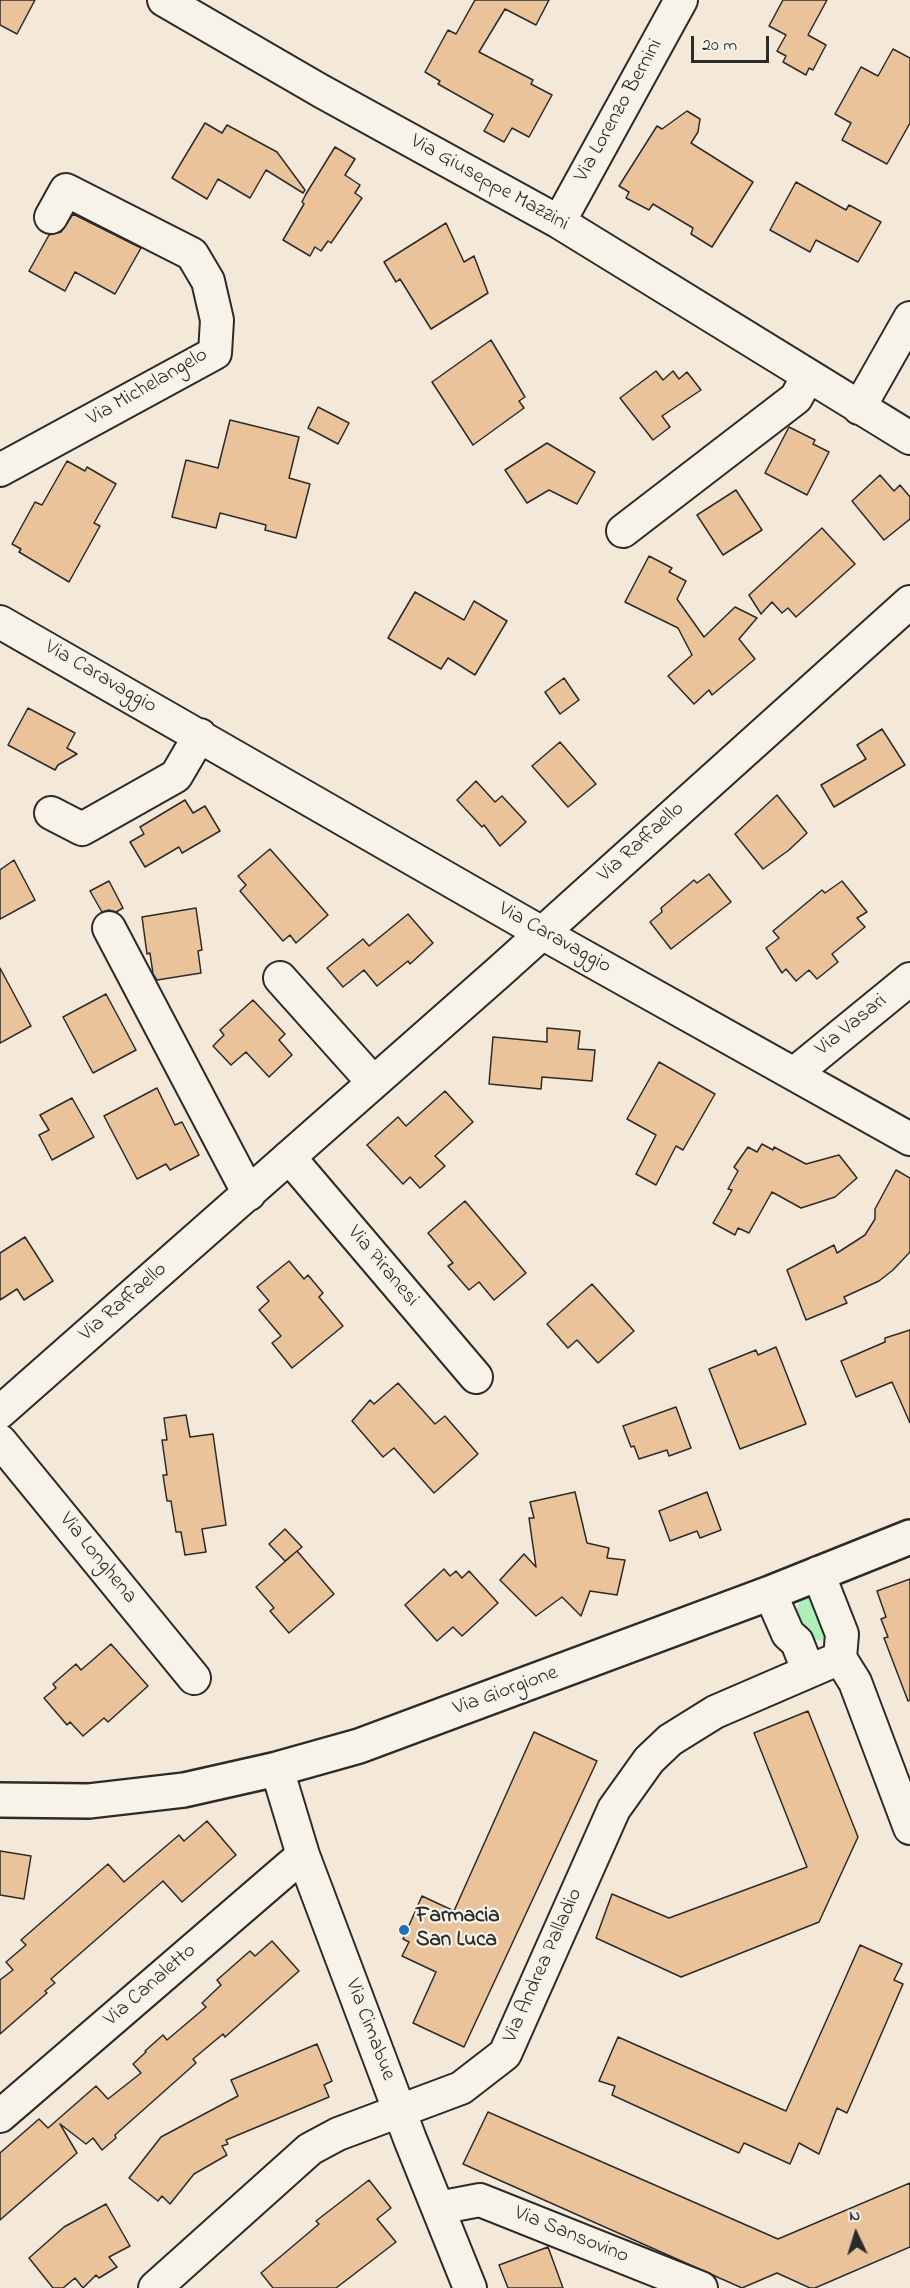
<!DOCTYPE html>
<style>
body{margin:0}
#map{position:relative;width:910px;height:2288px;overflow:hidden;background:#f4e9d8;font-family:"Indie Flower",sans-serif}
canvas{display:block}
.north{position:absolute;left:826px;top:2204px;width:60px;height:60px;-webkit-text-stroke:4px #f7f3e8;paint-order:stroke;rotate:356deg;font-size:16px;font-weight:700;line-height:24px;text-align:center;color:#2b2b2b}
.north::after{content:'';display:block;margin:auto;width:21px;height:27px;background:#2b2b2b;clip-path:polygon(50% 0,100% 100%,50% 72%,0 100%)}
.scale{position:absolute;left:691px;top:36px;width:78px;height:27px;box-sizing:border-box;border:3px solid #2b2b2b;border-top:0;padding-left:8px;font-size:18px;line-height:21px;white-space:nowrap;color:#2b2b2b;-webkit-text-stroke:4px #f7f3e8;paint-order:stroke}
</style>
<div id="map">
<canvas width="910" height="2288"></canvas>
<div class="north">N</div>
<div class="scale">20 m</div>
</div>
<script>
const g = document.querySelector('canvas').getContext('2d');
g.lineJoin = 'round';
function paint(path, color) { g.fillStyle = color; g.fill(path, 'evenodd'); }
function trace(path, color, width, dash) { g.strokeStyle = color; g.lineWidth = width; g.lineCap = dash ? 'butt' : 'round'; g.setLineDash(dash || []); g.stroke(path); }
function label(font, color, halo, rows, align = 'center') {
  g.font = font + ' "Indie Flower",sans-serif'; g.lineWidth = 4.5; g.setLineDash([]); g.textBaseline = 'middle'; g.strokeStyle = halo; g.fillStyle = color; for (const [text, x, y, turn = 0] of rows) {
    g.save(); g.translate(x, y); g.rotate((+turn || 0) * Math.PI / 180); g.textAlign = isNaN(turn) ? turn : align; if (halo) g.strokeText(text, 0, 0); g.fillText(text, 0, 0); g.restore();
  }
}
paint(new Path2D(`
 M809 1596 814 1597 828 1640C813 1644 798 1630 796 1615 796 1610 798 1605 800 1600Z`), '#aeefb8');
const building = new Path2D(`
 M0 0H35L17 34 0 25Z
 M475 0H549L536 25 505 9 479 52 533 80 531 84 552 95 529 137 512 128 504 142 484 131 493 115 438 84 440 81 425 72 448 30 456 34Z
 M783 0H827L808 35 826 45 813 70 809 68 806 75 783 62 786 56 777 51 786 35 769 26Z
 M893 49 910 58V123L887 164 842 140 851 123 835 114 861 67 878 76Z
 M687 111 700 119 698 132 691 143 753 182 712 247 691 234 693 228 653 204 649 210 626 198 629 192 619 186 657 126 662 129Z
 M205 123 222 133 227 125 277 152 305 190 303 193 266 170 250 198 218 179 207 199 172 178Z
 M335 147 355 159 345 175 360 185 355 193 362 198 331 243 328 241 321 251 315 247 310 256 283 240 304 204 302 202 306 194Z
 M796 182 846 210 849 205 881 222 858 262 816 240 810 252 770 230Z
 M73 214 141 248 115 294 75 272 65 291 29 271 49 235 61 232Z
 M446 223 464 262 474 256 488 293 431 329 400 279 396 282 384 262Z
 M491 340 525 397 519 401 524 408 473 445 432 382Z
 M656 371 663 380 673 371 679 379 687 372 701 390 662 416 670 427 653 440 620 398Z
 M318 407 349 423 338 444 308 428Z
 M230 420 299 437 289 478 310 484 296 538 265 530 266 525 220 513 216 528 172 517 186 460 218 468Z
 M789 427 815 440 813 444 829 452 807 495 765 473Z
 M547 443 595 472 577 504 549 490 527 503 505 470Z
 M67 461 85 471 87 467 116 484 94 523 100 526 69 582 19 552 21 549 12 544 35 502 42 505Z
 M880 475 894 491 900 485 910 497V519L884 540 852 501Z
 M736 490 762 530 723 555 697 515Z
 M822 528 855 564 796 617 788 608 782 613 772 602 761 614 749 595Z
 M649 556 672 568 669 572 686 581 677 599 704 637 735 607 757 618 739 639 755 659 712 695 709 690 694 704 668 676 692 655 678 628 625 602Z
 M415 592 464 620 474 601 507 621 475 675 448 658 441 669 388 638Z
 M564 678 579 700 560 714 545 692Z
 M28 708 75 733 67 748 77 754 58 765 55 770 8 745Z
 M882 729 905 765 834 807 821 785 866 759 857 745Z
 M560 742 596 784 568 807 532 766Z
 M476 781 495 802 502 796 526 822 500 846 484 825 482 827 457 800Z
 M777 795 807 833 789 850 763 869 735 834Z
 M185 800 193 813 205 806 220 831 182 853 179 847 145 867 130 842 144 834 140 827Z
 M270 849 328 915 296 943 290 935 283 941 240 891 246 885 238 876Z
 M14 860 35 900 0 919V870Z
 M709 874 731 902 671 949 650 922 662 912 661 908 694 880 697 883Z
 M109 881 123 908 116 912 109 910 102 912 90 891Z
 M842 881 867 912 857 918 865 927 832 954 838 962 817 979 809 970 796 981 786 969 782 973 766 948 779 938 773 931 822 890 825 893Z
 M196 908 202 950 198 951 201 973 157 980 153 974 150 953 147 954 142 917Z
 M408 914 433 943 410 964 408 961 377 986 364 970 343 987 327 968 363 939 369 946Z
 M0 968 31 1026 0 1043Z
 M106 994 136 1050 93 1073 63 1017Z
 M253 1000 285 1034 279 1040 292 1055 269 1077 246 1052 231 1065 213 1046 224 1035 220 1030Z
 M547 1028 580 1031 578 1049 595 1050 592 1081 542 1077 541 1089 489 1084 493 1037 547 1042Z
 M659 1062 715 1094 683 1150 676 1146 656 1185 636 1174 656 1135 627 1119Z
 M157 1088 175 1125 182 1122 199 1155 170 1170 166 1164 137 1179 104 1116Z
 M445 1091 473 1122 435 1156 445 1166 420 1188 410 1177 403 1184 367 1145 398 1117 406 1126Z
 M72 1098 94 1137 52 1160 39 1135 49 1130 40 1115Z
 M762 1144 773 1150 774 1147 806 1164 839 1155 857 1178 835 1197 801 1208 772 1192 749 1233 738 1228 735 1235 713 1223 732 1190 728 1189 738 1171 734 1167 748 1147 757 1152Z
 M896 1170 910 1178V1252L893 1270 879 1281 844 1297 847 1303 806 1320 787 1270 834 1245 837 1253 865 1235 875 1219V1209Z
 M465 1201 526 1273 494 1300 479 1282 469 1290 448 1266 453 1263 428 1233Z
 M25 1237 53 1281 24 1300 17 1289 0 1300V1253Z
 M289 1261 304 1279 308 1275 323 1293 319 1297 343 1326 292 1368 272 1343 281 1336 259 1310 269 1301 257 1287Z
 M592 1284 634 1331 598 1363 577 1340 568 1348 547 1324Z
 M910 1330V1423L892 1382 856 1397 841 1361 885 1342V1338Z
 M776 1347 806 1424 740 1449 709 1369 756 1350 758 1355Z
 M398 1383 435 1424 445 1416 478 1454 434 1493 394 1448 383 1457 352 1421 370 1400 374 1404Z
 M676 1407 691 1448 669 1456 667 1450 639 1459 634 1446 631 1447 623 1426Z
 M186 1415 190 1437 213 1434 226 1525 202 1529 206 1552 185 1555 181 1532H176L171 1501H167L163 1475H167L162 1440H167L164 1418Z
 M575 1492 587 1543 609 1548 607 1558 625 1560 617 1595 590 1591 581 1616 562 1597 536 1616 500 1580 524 1554 536 1567 529 1518H534L530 1502Z
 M707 1492 721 1530 700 1538 697 1531 670 1541 659 1511Z
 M285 1529 302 1547 285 1561 269 1544Z
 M297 1551 334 1594 289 1633 270 1611 274 1608 256 1587Z
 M444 1569 450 1576 456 1571 462 1578 469 1571 498 1603 462 1636 453 1627 437 1641 405 1605Z
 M910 1579V1700L908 1701 884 1638 888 1637 881 1619 886 1617 877 1591Z
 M111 1644 148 1686 108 1722 104 1718 83 1736 70 1722 67 1725 44 1698 56 1688 53 1684 76 1664 81 1670Z
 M808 1711 858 1837 819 1922 681 1977 596 1938 612 1894 669 1918 807 1867 754 1733Z
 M534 1732 597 1761 464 2047 413 2023 436 1972 402 1956 409 1942 403 1939 422 1896 454 1911Z
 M207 1821 236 1855 182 1902 163 1881 51 1979 55 1983 45 1991 47 1993 0 2034V1980L13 1970 6 1962 26 1945 21 1940 108 1864 124 1882 179 1835 184 1841Z
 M0 1851 31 1856 24 1899 0 1895Z
 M272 1941 299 1971 225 2037 223 2034 193 2059 196 2063 115 2135 116 2138 102 2150 93 2138 86 2144 60 2124 77 2153 0 2220V2153L39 2119 48 2128 96 2086 108 2099 141 2073 133 2064 146 2052 145 2051 163 2035 167 2040 206 2007 202 2003 221 1985 217 1980 250 1951 255 1956Z
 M860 1945 902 1964 894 1980 903 1984 847 2113 837 2108 819 2154 799 2143 790 2164 744 2143 739 2153 612 2095 615 2086 599 2081 618 2037 786 2111Z
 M317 2044 332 2081 324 2085 329 2097 226 2140 228 2144 222 2146 227 2155 194 2174 170 2204 162 2196 158 2201 129 2178 161 2137 238 2096 231 2080Z
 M488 2112 778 2239 910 2183V2247L815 2288H810L777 2273 742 2288 463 2164Z
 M369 2180 391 2208 377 2219 396 2242 336 2288H273L261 2273 319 2224 316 2221Z
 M106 2204 130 2246 109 2257 117 2267 99 2278 96 2275 83 2288 75 2278 63 2288H53L29 2258 64 2227Z
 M548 2247 563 2288H508L499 2265Z`);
paint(building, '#eac39a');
trace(building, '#2b2b2b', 1.5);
const minor = new Path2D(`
 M164 0 321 91 559 222 910 438
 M559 222 681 0
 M859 408 910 318
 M0 470 215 353 217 320 208 281 192 254 66 190 51 217
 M623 531 796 398 808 376
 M0 622 542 933 910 1139
 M51 813 82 829 176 776 200 735
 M109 928 249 1194
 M280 978 373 1082
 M795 1073 910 979
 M289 1157 476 1377
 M0 1412 499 972 910 602
 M0 1441 194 1678
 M818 1573 842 1634 840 1658 855 1682 910 1828
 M770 1593 788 1634 797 1642 808 1670
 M277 1769 303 1855 410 2139 470 2288
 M0 2116 303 1855
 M438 2208 480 2200 701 2288
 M155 2288 310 2149 338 2134 461 2088 505 2054 614 1809 649 1760 670 1740 715 1712 840 1658`);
const secondary = new Path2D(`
 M0 1800 89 1801 184 1790 277 1769 359 1746 770 1593 910 1537`);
trace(minor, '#2b2b2b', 36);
trace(secondary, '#2b2b2b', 38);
trace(minor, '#f7f3e8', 32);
trace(secondary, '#f7f3e8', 33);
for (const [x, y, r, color] of [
 [404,1930,6,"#1f6fb2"]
]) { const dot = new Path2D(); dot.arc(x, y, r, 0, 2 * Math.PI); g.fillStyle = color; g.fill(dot); trace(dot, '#f7f3e8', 2); }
label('21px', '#2b2b2b', '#f7f3e8', [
 ["Via Lorenzo Bernini",620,111,-61],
 ["Via Giuseppe Mazzini",489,184,29],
 ["Via Michelangelo",148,388,-30],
 ["Via Caravaggio",100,678,30],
 ["Via Raffaello",642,843,-42],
 ["Via Caravaggio",554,939,29],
 ["Via Vasari",852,1026,-39],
 ["Via Piranesi",382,1267,50],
 ["Via Raffaello",124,1303,-41],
 ["Via Longhena",97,1559,51],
 ["Via Giorgione",506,1692,-20],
 ["Via Andrea Palladio",544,1966,-66],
 ["Via Canaletto",151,1986,-41],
 ["Via Cimabue",369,2030,69],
 ["Via Sansovino",571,2236,22]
]);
label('bold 21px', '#2b2b2b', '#f7f3e8', [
 ["Farmacia",416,1918],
 ["San Luca",416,1942]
], 'left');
</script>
